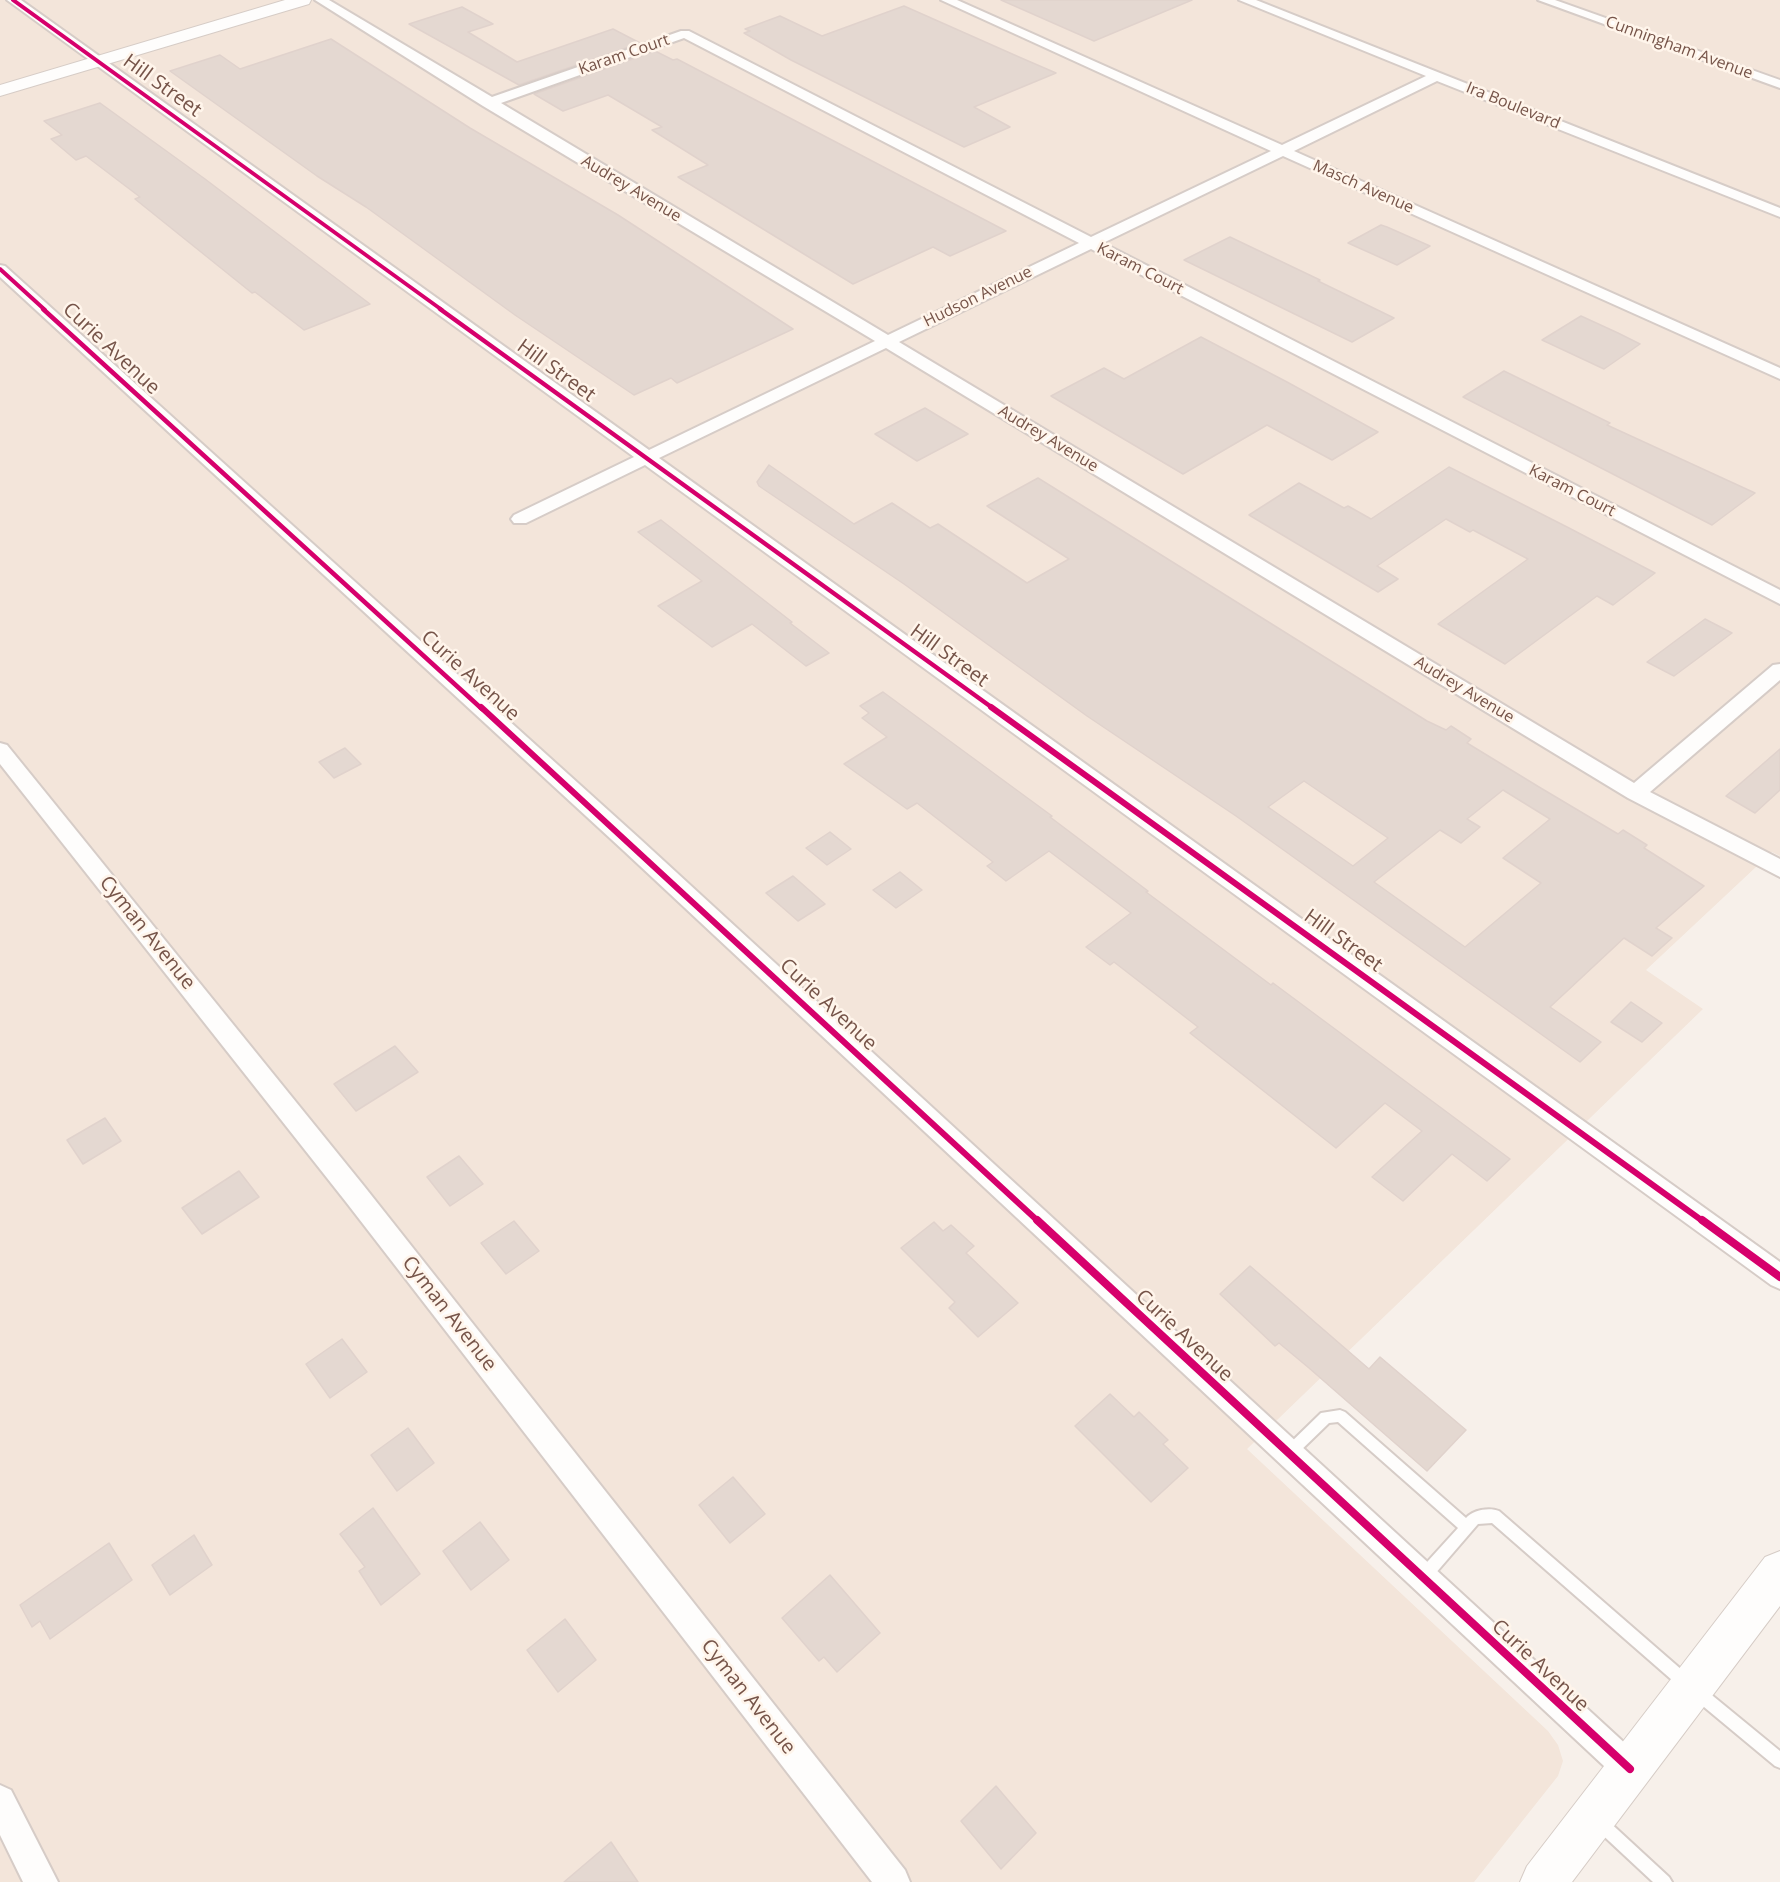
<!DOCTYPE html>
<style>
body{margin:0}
canvas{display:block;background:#f7f0ea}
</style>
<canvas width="1780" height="1882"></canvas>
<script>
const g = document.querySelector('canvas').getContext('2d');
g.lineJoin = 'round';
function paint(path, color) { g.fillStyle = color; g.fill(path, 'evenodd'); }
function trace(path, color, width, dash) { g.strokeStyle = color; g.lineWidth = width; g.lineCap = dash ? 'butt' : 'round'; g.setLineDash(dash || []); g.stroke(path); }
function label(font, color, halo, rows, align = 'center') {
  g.font = font + ' "Open Sans",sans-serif'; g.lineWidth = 5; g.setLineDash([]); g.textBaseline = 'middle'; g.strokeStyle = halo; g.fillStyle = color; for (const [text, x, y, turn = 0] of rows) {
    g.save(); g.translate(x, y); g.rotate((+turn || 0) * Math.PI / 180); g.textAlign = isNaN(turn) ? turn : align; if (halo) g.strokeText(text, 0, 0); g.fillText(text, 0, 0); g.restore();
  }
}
paint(new Path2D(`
 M0 0H1780V856L1772 852 1646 970 1703 1009 1247 1449 1548 1731 1558 1745 1563 1761 1558 1776 1474 1882H0Z`), '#f3e5da');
const building = new Path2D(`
 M1001 0H1192L1094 41Z
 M904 6 1019 57 1056 73 974 107 1010 127 964 147 791 60 744 33 750 31 745 29 780 16 822 36Z
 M462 7 493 24 468 32 517 62 613 29 640 43 519 85 409 24Z
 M331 39 470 128 618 215 793 329 677 383 671 378 634 395 515 315 366 207 317 176 170 71 220 55 240 69Z
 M655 51 673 60 677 59 1006 231 950 256 933 247 853 284 678 177 708 165 652 130 662 127 608 95 563 111 534 94Z
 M100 103 205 179 370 304 304 330 255 292 252 293 135 199 140 197 86 156 76 160 51 139 62 135 44 121Z
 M1381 225 1387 227 1430 246 1397 265 1348 243Z
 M1230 237 1320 280 1318 281 1394 318 1352 342 1184 260Z
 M1581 316 1618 333 1640 344 1604 369 1542 340Z
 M1201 337 1287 382 1378 432 1332 460 1267 425 1183 474 1051 396 1104 368 1124 379Z
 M1504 371 1610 423 1607 425 1755 493 1712 525 1463 397Z
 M925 408 968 434 917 461 875 434Z
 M769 465 854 524 892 503 930 528 938 524 1027 583 1069 559 987 506 1038 478 1427 721 1446 730 1451 726 1471 739 1467 743 1539 787 1618 834 1623 830 1647 845 1644 848 1704 886 1656 928 1672 938 1652 956 1624 938 1550 1007 1601 1042 1580 1062 1236 816 1087 716 904 584 759 486 757 482ZM1304 781 1388 838 1353 866 1268 807ZM1503 790 1550 819 1503 858 1541 883 1465 947 1374 882 1440 830 1461 843 1480 827 1467 819Z
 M1449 467 1569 528 1655 573 1613 605 1597 596 1505 664 1438 624 1528 559 1473 530 1470 532 1446 519 1377 566 1398 579 1378 592 1249 515 1299 483 1344 508 1348 506 1371 519Z
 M661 520 792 622 790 623 829 653 806 666 752 624 712 647 658 606 702 581 638 532Z
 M1705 619 1732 633 1674 676 1647 662Z
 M883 692 1052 816 1050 817 1148 891 1146 892 1271 985 1273 983 1510 1159 1487 1181 1452 1154 1403 1201 1372 1177 1422 1131 1385 1103 1336 1148 1190 1033 1198 1027 1114 962 1110 965 1086 947 1131 913 1049 851 1006 881 987 866 993 862 917 803 907 809 844 764 887 737 862 718 869 713 860 706Z
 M345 748 361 764 334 778 319 762Z
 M1780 749V790L1755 813 1726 796Z
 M830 832 851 849 827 865 806 848Z
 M900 872 922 890 896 908 873 890Z
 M793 876 825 904 798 921 766 893Z
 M1631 1002 1662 1023 1642 1042 1611 1022Z
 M395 1046 418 1072 356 1111 334 1084Z
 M105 1118 121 1141 83 1164 67 1140Z
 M459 1156 483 1184 450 1206 427 1177Z
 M239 1171 259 1197 202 1234 182 1208Z
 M514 1221 539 1251 506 1274 481 1243Z
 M934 1222 943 1231 951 1225 974 1246 966 1253 1018 1303 978 1337 949 1308 955 1302 901 1248Z
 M1250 1266 1369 1369 1380 1357 1466 1430 1427 1471 1309 1368 1279 1343 1275 1346 1220 1294Z
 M342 1339 367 1372 330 1398 306 1364Z
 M1110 1394 1134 1417 1139 1412 1168 1440 1163 1444 1188 1468 1151 1502 1075 1426Z
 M408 1428 434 1463 397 1491 371 1455Z
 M733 1477 765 1514 730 1543 699 1505Z
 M373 1508 420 1574 381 1605 359 1571 365 1567 340 1534Z
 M480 1522 509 1560 471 1590 443 1551Z
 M194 1535 212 1565 170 1595 152 1565Z
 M109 1543 132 1580 50 1639 40 1621 32 1627 20 1605Z
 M830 1575 880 1633 837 1672 824 1657 819 1661 782 1618Z
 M565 1619 596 1660 558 1692 527 1650Z
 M996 1786 1036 1833 1001 1869 961 1821Z
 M611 1842 638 1882H564Z`);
paint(building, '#e4d8d1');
trace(building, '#e0d2cc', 1.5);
const lane = new Path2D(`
 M1340 1410 1345 1412 1466 1518C1473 1510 1489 1507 1499 1511L1690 1677 1692 1682 1690 1687 1685 1689 1680 1687 1492 1523 1478 1524 1428 1582 1423 1584 1418 1582 1416 1577 1418 1572 1458 1528 1338 1422 1329 1423 1295 1456 1290 1458 1285 1456 1283 1452 1285 1448 1321 1413Z
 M1697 1685 1702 1687 1780 1751V1768L1775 1766 1692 1697 1690 1692 1692 1687Z
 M1600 1815 1605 1818 1669 1877 1672 1882H1653L1595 1828 1592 1823 1595 1818Z`);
const street = new Path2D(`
 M7 0H21L649 450 875 341 483 106 315 0H329L492 97 681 31H689L1091 237 1271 151 941 0H957L1282 145 1426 76 1239 0H1256L1780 208V217L1437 81 1294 151 1780 368V379L1283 156 1103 243 1780 590V604L1091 249 899 342 1634 783 1773 665 1780 664V680L1650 792 1780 859V877L1628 798 886 348 659 458 1780 1262V1289L1771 1285 645 465 526 523H514L511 519 514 515 634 457ZM684 38 1079 243 888 335 501 103Z
 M1538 0H1555L1780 80V88Z
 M0 265 5 266 640 839 1641 1758 1646 1769 1641 1780 1630 1785 1619 1780 624 851 0 277Z
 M0 743 7 745 364 1186 905 1870 910 1882H872L346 1202 0 764Z
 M0 1785 11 1790 58 1882H23L0 1835Z`);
const secondary = new Path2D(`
 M285 0H311L309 4 0 96V85Z
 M1780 1551V1606L1572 1882H1520L1527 1866 1765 1557Z`);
trace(lane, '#d6ccc7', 4);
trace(street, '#d6ccc7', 4);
trace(secondary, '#d6ccc6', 2);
paint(lane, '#fefdfc');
paint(street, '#fefdfc');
paint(secondary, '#fefdfc');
trace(new Path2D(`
 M13 0 442 310
 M0 269 45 310`), '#d6006c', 4);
trace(new Path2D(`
 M43 309 482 709
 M440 309 994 709`), '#d6006c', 4.5);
trace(new Path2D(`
 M481 707 1039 1222
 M991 707 1704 1222`), '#d6006c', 6);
trace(new Path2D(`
 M1037 1220 1630 1769
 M1702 1220 1780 1277`), '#d6006c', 8);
label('16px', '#765449', '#fff5eb', [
 ["Cunningham Avenue",1679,48,20],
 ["Karam Court",624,55,-19],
 ["Ira Boulevard",1513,106,22],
 ["Masch Avenue",1363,187,24],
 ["Audrey Avenue",631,189,31],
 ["Karam Court",1140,269,27],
 ["Hudson Avenue",978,297,-26],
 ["Audrey Avenue",1048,439,31],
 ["Karam Court",1572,491,27],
 ["Audrey Avenue",1464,690,31]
]);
label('20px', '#765449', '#fff5eb', [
 ["Hill Street",162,86,36],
 ["Curie Avenue",111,349,43],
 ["Hill Street",556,371,36],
 ["Hill Street",949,656,36],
 ["Curie Avenue",470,676,42],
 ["Cyman Avenue",147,933,51],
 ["Hill Street",1343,941,36],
 ["Curie Avenue",828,1005,43],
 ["Cyman Avenue",449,1314,52],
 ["Curie Avenue",1184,1336,43],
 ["Curie Avenue",1540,1666,43],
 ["Cyman Avenue",748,1697,52]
]);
</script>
